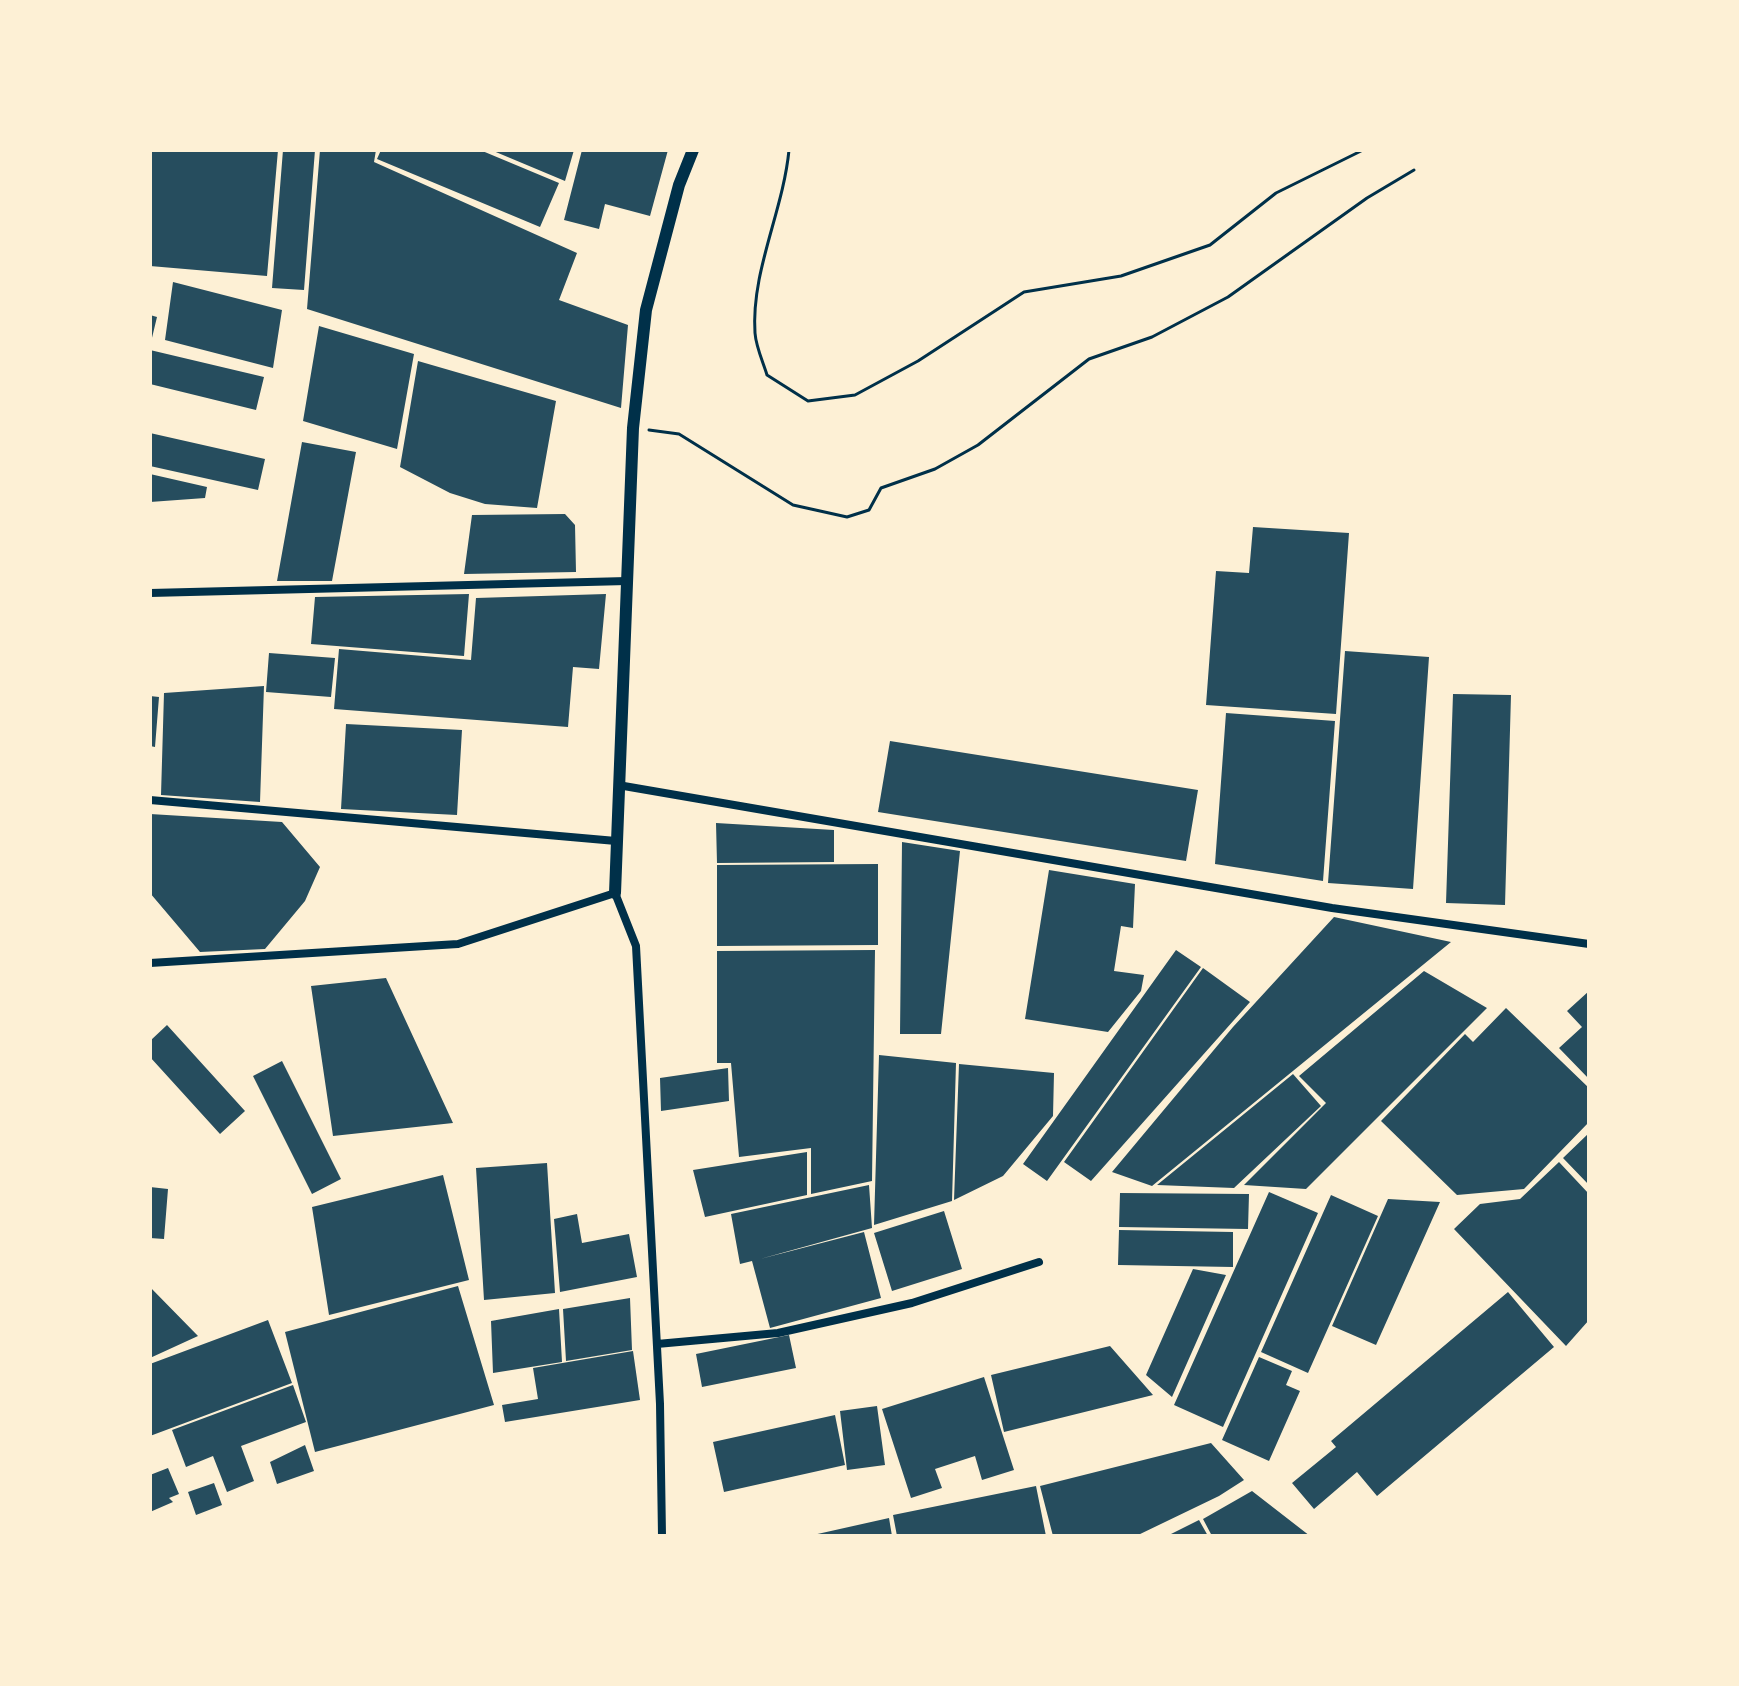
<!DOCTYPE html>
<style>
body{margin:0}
#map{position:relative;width:1739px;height:1686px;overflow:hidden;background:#fdf0d5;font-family:Manrope,sans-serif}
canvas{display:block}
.frame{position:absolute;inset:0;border:152px solid #fdf0d5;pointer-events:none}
</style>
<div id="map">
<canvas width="1739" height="1686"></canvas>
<div class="frame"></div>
</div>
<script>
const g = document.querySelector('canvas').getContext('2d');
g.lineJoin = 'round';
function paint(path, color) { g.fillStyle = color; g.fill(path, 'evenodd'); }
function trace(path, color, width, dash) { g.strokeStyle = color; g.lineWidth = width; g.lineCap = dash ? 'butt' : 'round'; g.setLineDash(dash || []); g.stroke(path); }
paint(new Path2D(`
 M150 150H278L267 276 150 266Z
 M283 150H315L304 290 272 288Z
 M320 150H376L374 162 577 253 559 300 628 325 621 408 307 309Z
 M381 150H480L559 183 540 227 377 159Z
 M491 150H574L565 181Z
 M582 150H668L650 216 605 204 599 229 564 220Z
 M173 282 282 310 273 368 165 340Z
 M150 315 157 317 151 342H150Z
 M319 326 414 354 397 449 303 421Z
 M150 350 264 377 256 410 150 384Z
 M418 361 556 401 537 508 485 504 450 493 400 467Z
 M150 433 265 459 258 490 150 466Z
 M302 442 356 452 332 581H277Z
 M150 474 207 487 205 498 150 502Z
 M565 514 575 525 576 572 464 574 472 515Z
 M1253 527 1349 533 1336 714 1206 705 1216 571 1249 573Z
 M469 594 464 656 311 644 315 597Z
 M606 594 599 669 573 667 568 727 334 709 339 649 471 660 476 598Z
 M1345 651 1429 657 1413 889 1328 883Z
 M269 653 335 658 331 697 266 692Z
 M264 686 260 802 161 795 164 693Z
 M1453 694 1511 695 1505 905 1446 903Z
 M150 696 159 697 155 747 150 746Z
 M1226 713 1335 721 1323 881 1215 864Z
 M346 724 462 730 457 815 341 809Z
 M890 741 1198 790 1186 861 878 812Z
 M150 814 282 822 320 867 305 901 265 949 200 952 150 893Z
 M716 823 834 830V862L717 863Z
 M902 842 960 851 941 1034H900Z
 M878 864V945L717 946V865Z
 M1049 870 1135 884 1133 928 1121 926 1114 971 1144 975 1141 991 1108 1032 1025 1019Z
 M1334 917 1451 942 1152 1186 1112 1172 1233 1027Z
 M875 950 872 1181 811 1194V1148L739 1157 731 1063H717V951Z
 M1176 950 1201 967 1047 1181 1023 1164Z
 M1203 968 1250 1002 1091 1181 1064 1162Z
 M1424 971 1487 1008 1306 1189 1244 1185 1326 1103 1299 1076Z
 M386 978 453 1123 333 1136 311 986Z
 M1589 991V1079L1559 1048 1582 1027 1567 1011Z
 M1506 1008 1589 1088V1122L1524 1189 1457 1195 1381 1121 1465 1034 1473 1042Z
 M167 1025 245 1111 220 1134 150 1057V1041Z
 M879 1055 956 1063 952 1201 874 1225Z
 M282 1061 341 1179 312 1194 253 1076Z
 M959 1064 1054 1073 1053 1116 1003 1176 954 1200Z
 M728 1068 729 1101 661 1111 660 1078Z
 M1293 1074 1321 1106 1234 1188 1157 1185Z
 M1589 1133V1185L1563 1158Z
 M807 1152V1195L705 1217 693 1170Z
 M1559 1162 1589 1194V1320L1566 1346 1454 1229 1480 1204 1520 1199Z
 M547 1163 555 1293 484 1300 476 1168Z
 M443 1175 469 1280 329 1315 312 1207Z
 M869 1185 872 1228 760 1259 864 1232 881 1298 770 1328 752 1261 740 1264 731 1214Z
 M150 1187 168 1189 164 1239 150 1238Z
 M1269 1192 1318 1213 1223 1427 1174 1405Z
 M1120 1193 1249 1194 1248 1229 1119 1227Z
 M1331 1195 1378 1216 1308 1373 1261 1352Z
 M1388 1199 1440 1202 1376 1345 1332 1326Z
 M944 1211 962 1269 892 1291 874 1233Z
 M577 1214 582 1243 629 1234 637 1277 560 1292 554 1219Z
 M1119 1230 1233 1232V1267L1118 1265Z
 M1193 1269 1226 1275 1172 1397 1146 1375Z
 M458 1286 494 1405 315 1452 285 1332Z
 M150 1287 198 1336 150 1358Z
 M1508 1292 1554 1347 1377 1496 1357 1472 1314 1509 1292 1483 1336 1447 1331 1441Z
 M630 1298 632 1350 566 1361 563 1309Z
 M559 1309 562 1362 493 1373 491 1321Z
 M268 1320 292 1383 150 1436V1364Z
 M789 1335 796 1368 702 1387 696 1354Z
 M1110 1346 1153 1395 1004 1432 991 1375Z
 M633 1351 640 1400 505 1422 502 1405 538 1399 533 1368Z
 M1259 1357 1292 1371 1286 1385 1300 1391 1269 1461 1222 1440Z
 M984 1377 1014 1470 982 1480 975 1456 935 1469 942 1488 911 1498 882 1409Z
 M293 1385 306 1422 241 1446 254 1481 227 1492 213 1456 186 1467 172 1430Z
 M877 1406 885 1465 847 1470 840 1411Z
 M835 1415 845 1465 724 1492 713 1442Z
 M1211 1443 1244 1480 1219 1496 1136 1536H1053L1040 1486Z
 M305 1445 314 1471 277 1484 270 1462Z
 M168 1468 179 1494 169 1498 173 1502 150 1512V1475Z
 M214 1483 222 1505 196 1515 188 1492Z
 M1036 1486 1046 1536H897L893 1515Z
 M1252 1491 1310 1536H1212L1203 1519Z
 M889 1518 892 1536H814L813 1535Z
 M1199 1520 1208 1536H1167Z`), '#264d5e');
trace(new Path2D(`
 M789 150C783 212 751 271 755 333 756 347 763 362 767 375L808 401 855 395 918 361 1024 292 1121 276 1210 245 1276 193 1363 150
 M649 430 679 434 793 505 847 517 869 510 881 488 935 469 978 445 1089 359 1152 337 1228 297 1367 198 1414 170`), '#003049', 3);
trace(new Path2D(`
 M150 593 627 581
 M618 785 1332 908 1589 944
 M150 800 616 841
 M150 963 458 944 615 893 636 946 660 1404 662 1536
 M657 1344 778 1333 912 1303 1039 1262`), '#003049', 8);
trace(new Path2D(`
 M615 893 633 428 646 310 679 185 693 150`), '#003049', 12);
</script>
